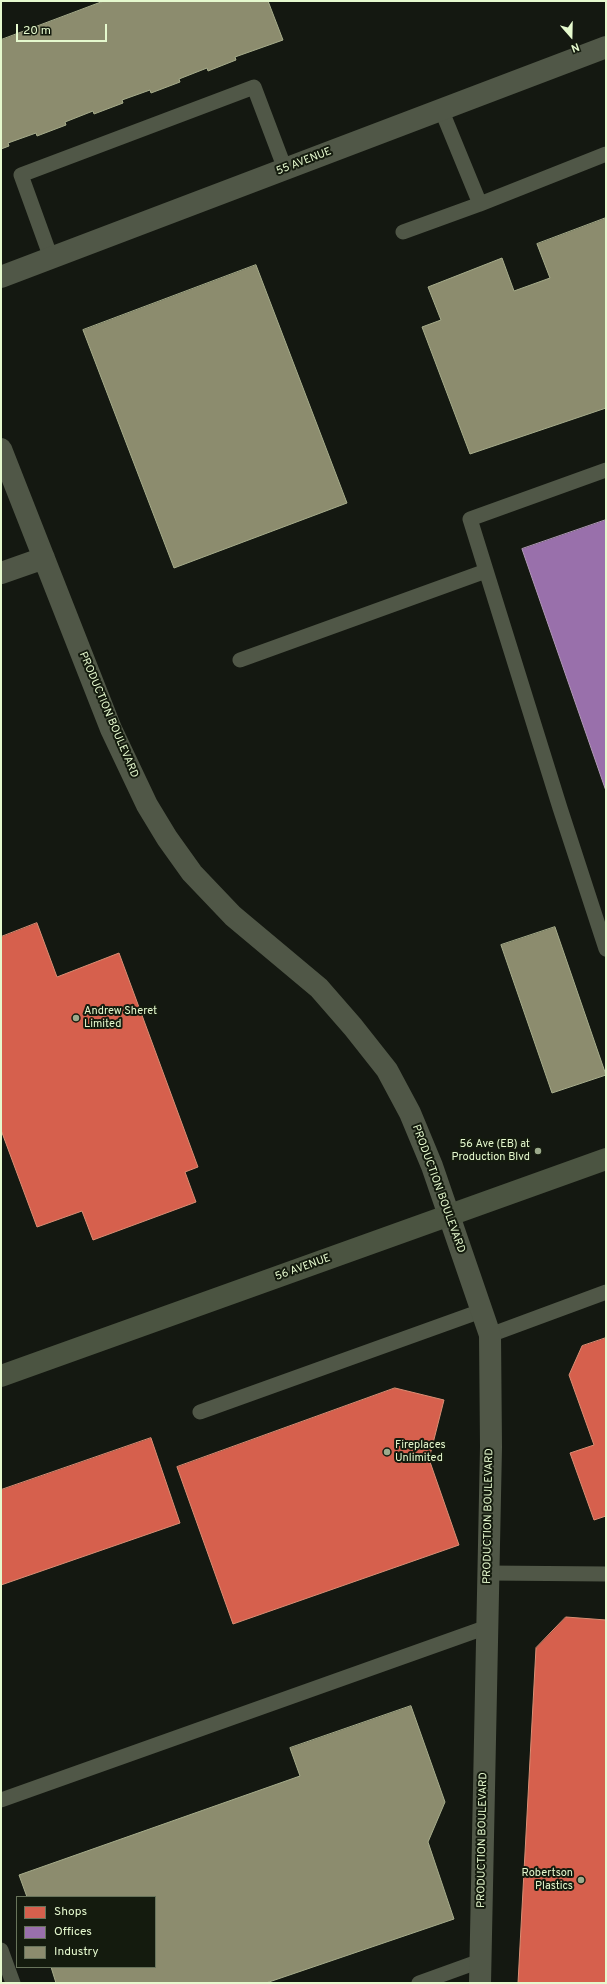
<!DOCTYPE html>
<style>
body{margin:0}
#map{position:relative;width:607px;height:1984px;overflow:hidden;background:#141811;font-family:Overpass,sans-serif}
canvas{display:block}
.frame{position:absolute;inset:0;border:2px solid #e5f9ce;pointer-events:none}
.legend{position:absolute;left:16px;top:1896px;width:140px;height:72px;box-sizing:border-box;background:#141b0e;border:1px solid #68745b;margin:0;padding:5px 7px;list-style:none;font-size:12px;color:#e5f9ce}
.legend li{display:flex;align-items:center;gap:8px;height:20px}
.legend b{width:20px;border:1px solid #68745b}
.north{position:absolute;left:551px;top:16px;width:40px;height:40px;-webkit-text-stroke:3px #141b0e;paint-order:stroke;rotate:160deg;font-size:11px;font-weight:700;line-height:16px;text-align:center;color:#e5f9ce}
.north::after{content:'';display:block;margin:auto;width:14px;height:18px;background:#e5f9ce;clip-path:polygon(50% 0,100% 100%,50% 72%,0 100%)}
.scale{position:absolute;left:16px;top:24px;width:91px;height:18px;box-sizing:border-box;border:2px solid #e5f9ce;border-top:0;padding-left:5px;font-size:12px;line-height:14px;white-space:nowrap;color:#e5f9ce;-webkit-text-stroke:3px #141b0e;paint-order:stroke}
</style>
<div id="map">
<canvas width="607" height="1984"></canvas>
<div class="frame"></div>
<ul class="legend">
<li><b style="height:11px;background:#d6604d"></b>Shops</li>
<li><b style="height:11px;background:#9970ab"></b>Offices</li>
<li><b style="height:11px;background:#8c8c6e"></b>Industry</li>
</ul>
<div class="north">N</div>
<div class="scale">20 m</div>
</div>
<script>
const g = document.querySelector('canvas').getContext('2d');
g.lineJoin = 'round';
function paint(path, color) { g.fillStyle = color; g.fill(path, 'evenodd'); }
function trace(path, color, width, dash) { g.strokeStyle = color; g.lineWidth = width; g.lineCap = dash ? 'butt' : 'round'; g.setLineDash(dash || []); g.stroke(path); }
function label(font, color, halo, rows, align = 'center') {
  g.font = font + ' Overpass,sans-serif'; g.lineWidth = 4; g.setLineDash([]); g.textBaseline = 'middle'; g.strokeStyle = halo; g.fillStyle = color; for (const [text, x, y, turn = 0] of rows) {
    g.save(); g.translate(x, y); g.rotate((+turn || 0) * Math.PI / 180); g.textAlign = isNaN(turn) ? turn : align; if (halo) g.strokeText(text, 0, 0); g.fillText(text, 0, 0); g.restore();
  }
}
const shops = new Path2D(`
 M37 923 57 977 119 953 198 1167 185 1172 196 1202 93 1240 82 1211 37 1227 1 1130V937Z
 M606 1338V1516L594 1520 570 1453 594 1445 569 1375 582 1346Z
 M395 1388 444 1400 429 1459 459 1545 233 1624 177 1467Z
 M151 1438 180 1523 1 1585V1490Z
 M566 1617 606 1620V1983H518L536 1648Z`);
paint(shops, '#d6604d');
trace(shops, '#da8e74', 1);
const offices = new Path2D(`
 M606 520V791L522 549Z`);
paint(offices, '#9970ab');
trace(offices, '#b099b6', 1);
const industry = new Path2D(`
 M104 1H268L283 40 235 57 236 60 208 71 207 68 179 79 180 82 151 93 150 90 122 100 123 103 94 114 93 111 65 122 66 125 37 136 36 133 8 143 9 146 1 149V40Z
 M606 218V408L470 454 422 327 441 320 428 287 502 258 514 291 550 278 537 244Z
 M256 265 347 503 174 568 83 330Z
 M555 927 606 1075 552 1093 501 945Z
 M411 1706 445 1802 428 1842 454 1919 266 1983H56L51 1967H155V1897H27L19 1875 300 1776 290 1748Z`);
paint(industry, '#8c8c6e');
trace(industry, '#a7ad8b', 1);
trace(new Path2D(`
 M441 109 480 204 606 154
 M403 232 480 204
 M51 258 21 175 254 87 285 169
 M606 470 470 519 560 808 606 949
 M240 660 486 571
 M490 1335 606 1292
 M200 1412 481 1311
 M488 1573 606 1574
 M1 1800 487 1627
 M1 1950 13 1983
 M419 1983 480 1961`), '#505747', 15);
trace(new Path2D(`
 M1 277 606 47
 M1 449 111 729 147 805 167 838 192 873 233 916 319 988 353 1027 387 1070 410 1113 432 1166 490 1335 491 1447 480 1983
 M1 573 44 558`), '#505747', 22);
trace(new Path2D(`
 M1 1376 606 1159`), '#4b5441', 22);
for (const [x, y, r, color] of [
 [76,1018,4,"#9caa8c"],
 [538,1151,4,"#9caa8c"],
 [387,1452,4,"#9caa8c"],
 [581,1880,4,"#9caa8c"]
]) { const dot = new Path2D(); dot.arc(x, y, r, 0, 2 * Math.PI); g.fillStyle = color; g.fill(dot); trace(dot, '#141b0e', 1.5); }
label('11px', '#e5f9ce', '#141b0e', [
 ["55 AVENUE",304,162,-21],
 ["PRODUCTION BOULEVARD",108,715,67],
 ["PRODUCTION BOULEVARD",438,1189,70],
 ["56 AVENUE",303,1268,-20],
 ["PRODUCTION BOULEVARD",489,1516,-89],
 ["PRODUCTION BOULEVARD",483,1840,-89]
]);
label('11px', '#e5f9ce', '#141b0e', [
 ["Andrew Sheret",84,1012],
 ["Limited",84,1025],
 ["56 Ave (EB) at",530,1145,"right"],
 ["Production Blvd",530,1158,"right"],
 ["Fireplaces",395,1446],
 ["Unlimited",395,1459],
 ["Robertson",573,1874,"right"],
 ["Plastics",573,1887,"right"]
], 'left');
</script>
